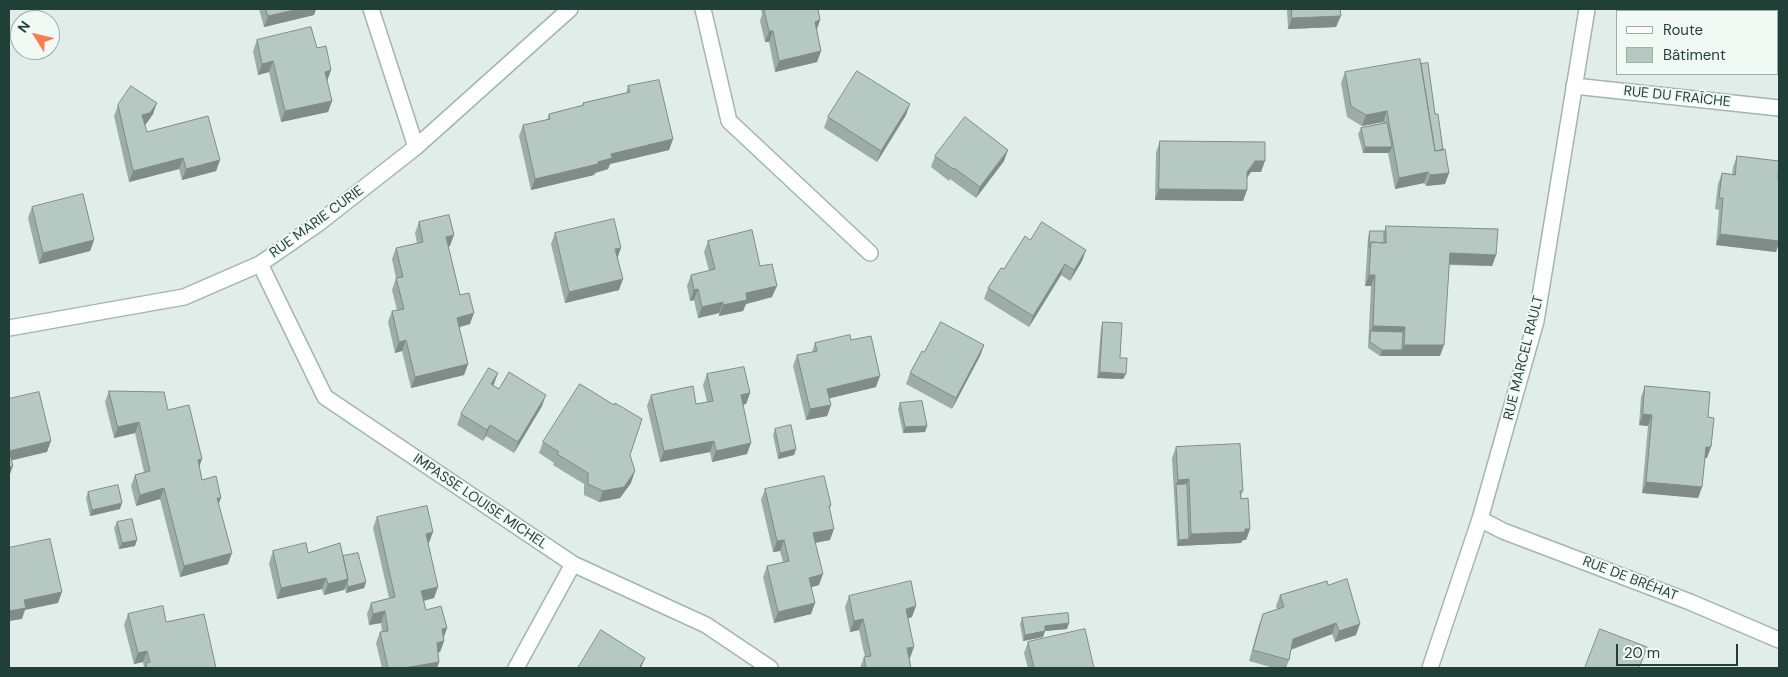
<!DOCTYPE html>
<meta charset="utf-8">
<style>
body{margin:0}
#map{position:relative;width:1788px;height:677px;overflow:hidden;background:#e0ede8;font-family:"DM Sans",sans-serif}
canvas{display:block}
.frame{position:absolute;inset:0;border:10px solid #1f3f37;pointer-events:none}
.legend{position:absolute;left:1616px;top:10px;width:162px;height:65px;box-sizing:border-box;background:#f1f9f5;border:1px solid #9dafa9;margin:0;padding:6px 9px;list-style:none;font-size:15px;color:#1f3f37}
.legend li{display:flex;align-items:center;gap:10px;height:25px}
.legend b{width:25px;border:1px solid #9dafa9}
.north{position:absolute;left:10px;top:10px;width:50px;height:50px;box-sizing:border-box;background:#f1f9f5;border:1px solid #9dafa9;border-radius:50%;rotate:306deg;font-size:14px;font-weight:700;line-height:20px;text-align:center;color:#1f3f37}
.north::after{content:'';display:block;margin:auto;width:18px;height:22px;background:#ff7c4c;clip-path:polygon(50% 0,100% 100%,50% 72%,0 100%)}
.scale{position:absolute;left:1616px;top:644px;width:122px;height:22px;box-sizing:border-box;border:2px solid #1f3f37;border-top:0;padding-left:6px;font-size:15px;line-height:18px;white-space:nowrap;color:#1f3f37;-webkit-text-stroke:4px #f1f9f5;paint-order:stroke}
</style>
<div id="map">
<canvas width="1788" height="677"></canvas>
<div class="frame"></div>
<ul class="legend">
<li><b style="height:6px;background:#fff"></b>Route</li>
<li><b style="height:14px;background:#b5c8c1"></b>Bâtiment</li>
</ul>
<div class="north">N</div>
<div class="scale">20 m</div>
</div>
<script>
const g = document.querySelector('canvas').getContext('2d');
g.lineJoin = 'round';
function trace(path, color, width, dash) { g.strokeStyle = color; g.lineWidth = width; g.lineCap = dash ? 'butt' : 'round'; g.setLineDash(dash || []); g.stroke(path); }
function paint(path, color) { g.fillStyle = color; g.fill(path, 'evenodd'); }
function label(font, color, halo, rows, align = 'center') {
  g.font = font + ' "DM Sans",sans-serif'; g.lineWidth = 4; g.setLineDash([]); g.textBaseline = 'middle'; g.strokeStyle = halo; g.fillStyle = color; for (const [text, x, y, turn = 0] of rows) {
    g.save(); g.translate(x, y); g.rotate((+turn || 0) * Math.PI / 180); g.textAlign = isNaN(turn) ? turn : align; if (halo) g.strokeText(text, 0, 0); g.fillText(text, 0, 0); g.restore();
  }
}
const minor = new Path2D(`
 M371 9 416 147
 M703 9 729 121 870 253
 M1574 86 1779 108
 M260 264 325 397 573 564 706 625 770 668
 M9 328 184 297 260 264 319 223 416 147 570 9
 M1480 519 1503 531 1690 602 1779 640
 M516 668 573 564`);
const tertiary = new Path2D(`
 M1430 668 1480 519 1536 321 1587 9`);
trace(minor, '#a2b5af', 18);
trace(tertiary, '#a2b5af', 18);
trace(minor, '#fff', 15);
trace(tertiary, '#fff', 15);
paint(new Path2D(`
 M259 9H316L314 15 264 27Z
 M761 9H818L820 20 817 30 821 51 817 62 775 72 769 42H765L760 21 762 14Z
 M1287 9H1340L1336 27 1288 29Z
 M257 40 317 48 331 70 327 81 332 101 328 112 281 122 269 72 258 75 253 51Z
 M1421 64 1435 114 1449 173 1445 184 1426 186 1424 183 1395 189 1388 153H1363L1358 134 1361 128 1383 123V122L1362 126 1347 117 1341 83 1345 72Z
 M628 86 673 139 669 150 610 164 608 169 595 173 594 175 531 190 519 136 523 125 547 120 549 114 582 106 583 103 626 93Z
 M118 105 153 114 146 124H145L147 132 220 160 216 171 182 180 179 169 129 182 114 116Z
 M906 115 877 162 824 128 828 117Z
 M1160 141 1261 172H1251L1247 178V190L1243 201 1155 200 1156 152Z
 M935 156 1004 161 976 198 950 179 949 181 931 167Z
 M1737 156 1779 179V242L1776 252 1716 245 1719 210 1715 209 1718 184 1722 173 1732 174 1733 167Z
 M32 207 94 240 90 251 39 264 28 218Z
 M419 222 450 246 448 247 460 295 470 324 459 327 468 364 464 375 411 388 402 351 395 353 388 322 392 311 397 310 392 290 396 278 392 259 396 248 417 243 415 233Z
 M1386 226 1496 255 1492 266 1449 265 1440 356H1380L1368 348 1371 286H1365L1368 237 1370 231H1384Z
 M555 233 618 258 619 290 565 303 551 244Z
 M1030 240 1086 250 1082 261 1070 281 1061 275 1029 327 984 299 988 288Z
 M708 241 760 266 772 297 746 304 743 311 719 316V313L698 318 694 300 690 301 687 286 691 275 709 271 704 252Z
 M1103 322 1120 358 1126 374 1123 379 1097 378 1101 328Z
 M851 340 876 387 829 398 831 405 827 416 806 420 793 366 797 355 812 352 815 343Z
 M984 345 980 356 952 409 906 384 910 373 924 352Z
 M707 374 750 393 746 404H743L747 454 712 462 710 452 660 462 647 406 651 395 696 404 707 402 703 385Z
 M494 384 493 385 499 389 542 406 514 453 486 436 483 441 457 425 461 414Z
 M1645 386 1708 417 1707 458H1705L1702 487 1698 498 1642 493 1648 426 1639 425 1641 397Z
 M109 391 168 410 202 459 199 467 202 480 219 504 228 564 180 577 160 499 136 506 131 486 135 475 144 472 135 433 114 438 105 402Z
 M900 403 927 426 925 432 903 433 898 409Z
 M775 429 796 449 794 455 778 459 773 435Z
 M543 442 630 455 631 483 620 498 599 502 584 495V484L553 465 554 463 539 453Z
 M1176 447 1243 491 1241 496 1250 529 1246 540H1243L1241 543 1177 546 1172 458Z
 M765 489 831 505 830 509V540L815 543 819 585 811 587 815 603 811 614 774 623 763 577 767 566 783 562 780 551 773 552 761 500Z
 M88 492 120 509 90 516 86 498Z
 M377 517 429 543H428L434 598 424 601 426 610 444 638V641L440 652H438L439 662 437 668H382L376 643 380 632H382L381 623 369 625 367 614 371 603 389 598 373 528Z
 M117 522 135 546 119 549 114 528Z
 M273 551 343 556 366 582 364 588 346 593 345 589 324 595 322 589 277 599 269 563Z
 M1328 585 1356 635 1335 642 1332 634 1291 650 1289 660 1286 668H1274L1249 661 1259 625 1263 614 1277 609 1276 606 1280 595Z
 M849 596 912 617 908 618 910 658H909L911 668H860L864 657H865L859 630 850 632 845 607Z
 M128 614 166 622 216 668H144L143 662 134 664 124 625Z
 M1022 618 1067 629 1045 631 1043 637 1023 641 1020 624Z
 M1028 642 1094 668H1028L1024 653Z`), '#9caca6');
paint(new Path2D(`
 M299 9H316L314 15 264 27 268 16Z
 M1759 9H1779V20H1777V11H1758Z
 M1341 16 1336 27 1288 29 1292 18Z
 M820 20 816 31 815 22Z
 M769 31H773L769 42H765Z
 M821 51 817 62 775 72 779 61Z
 M273 61 269 72 258 75 262 64Z
 M331 70 327 81 325 72Z
 M332 101 328 112 281 122 285 111Z
 M157 103 153 114 146 124 138 126 142 115Z
 M910 104 906 115 877 162 881 151Z
 M1387 111 1383 122 1362 126 1366 115Z
 M673 139 669 150 610 164 608 169 595 173 594 175 531 190 535 179 611 154Z
 M1365 147H1392L1389 153H1363Z
 M1008 150 1004 161 976 198 980 187Z
 M183 158 179 169 129 182 133 171Z
 M220 160 216 171 182 180 186 169Z
 M1255 161H1265L1261 172H1251L1243 183 1247 172Z
 M1428 172 1424 183 1395 189 1399 178Z
 M1449 173 1445 184 1426 186 1430 175Z
 M1159 189 1247 190 1243 201 1155 200Z
 M1720 234 1779 241V242L1776 252 1716 245Z
 M454 235 450 246 442 248 446 237Z
 M94 240 90 251 39 264 43 253Z
 M621 248 617 259 615 249Z
 M1086 250 1082 261 1070 281 1074 270Z
 M1450 253 1496 255 1492 266 1446 264Z
 M1065 264 1061 275 1029 327 1033 316Z
 M1369 275H1375L1371 286H1365Z
 M623 279 619 290 565 303 569 292Z
 M777 286 772 297 746 304 743 311 719 316 723 305 746 293Z
 M698 289 694 300 690 301 694 290Z
 M723 302 719 313 698 318 702 307Z
 M474 313 470 324 453 329 457 318Z
 M1373 326 1405 327 1401 338 1371 331Z
 M406 340 402 351 395 353 399 342Z
 M984 345 980 356 952 409 956 398Z
 M1404 345H1444L1440 356H1380L1382 350H1402Z
 M468 364 464 375 411 388 415 377Z
 M1100 372 1126 374 1123 379 1097 378Z
 M498 373 494 384 487 395 491 384Z
 M880 376 876 387 823 400 827 389Z
 M750 393 746 404 737 406 741 395Z
 M546 395 542 406 514 453 518 442Z
 M831 405 827 416 806 420 810 409Z
 M1643 414 1652 415 1648 426 1639 425Z
 M139 422 135 433 114 438 118 427Z
 M490 425 486 436 483 441 487 430Z
 M927 426 925 432 903 433 905 427Z
 M51 441 47 452 9 461V451Z
 M714 441 710 452 660 462 664 451Z
 M751 443 747 454 712 462 716 451Z
 M1706 447H1711L1707 458H1702Z
 M796 449 794 455 778 459 780 453Z
 M202 459 198 470V460Z
 M13 466 9 477V467Z
 M635 471 631 483 620 498 599 502 603 491Z
 M1189 479 1185 490 1176 485 1178 480Z
 M1646 482 1702 487 1698 498 1642 493Z
 M164 488 160 499 136 506 140 495Z
 M217 498H221L217 509Z
 M122 503 120 509 90 516 92 510Z
 M834 529 830 540 809 544 813 533Z
 M1250 529 1246 540H1243L1241 543 1177 546 1179 540 1189 539 1191 534Z
 M433 532 429 543 422 545 426 534Z
 M137 540 135 546 119 549 122 543Z
 M784 540 780 551 773 552 777 541Z
 M232 553 228 564 180 577 184 566Z
 M823 574 819 585 805 589 809 578Z
 M326 578 322 589 277 599 281 588Z
 M348 579 344 590 324 595 328 584Z
 M366 582 364 588 346 593 348 587Z
 M438 587 434 598 417 602 421 591Z
 M62 592 58 603 25 610 22 619 9 621V611L24 600Z
 M815 603 811 614 774 623 778 612Z
 M916 606 912 617 902 620 906 609Z
 M385 611 381 623 369 625 373 614Z
 M863 619 859 630 850 632 854 621Z
 M1069 623 1067 629 1045 631 1043 637 1023 641 1025 635 1045 626Z
 M1336 623 1332 634 1289 650 1293 639Z
 M1360 624 1356 635 1335 642 1339 631Z
 M447 628 443 640 442 629Z
 M444 641 440 652 433 654 437 643Z
 M914 647 910 658 903 659 907 648Z
 M147 651 143 662 134 664 138 653Z
 M645 658 641 668H639Z
 M439 662 437 668H404Z`), '#7f8c87');
const building = new Path2D(`
 M266 9H299L268 16Z
 M768 9H818L820 20 815 22 821 51 779 61 773 31H769L764 10Z
 M1292 9H1340L1341 16 1292 18Z
 M311 27 317 48 326 46 331 70 325 72 332 101 285 111 273 61 262 64 257 40Z
 M1420 59 1435 151 1445 149 1449 173 1430 175 1428 172 1399 178 1387 111 1366 115 1351 106 1345 72Z
 M1428 63 1435 114H1438L1443 150 1435 151 1421 64Z
 M857 71 910 104 881 151 828 117Z
 M659 80 673 139 611 154 612 158 598 162V164L535 179 523 125 550 119 549 114 584 105 583 103 630 92 628 86Z
 M131 86 157 103 150 113 142 115 147 132 208 116 220 160 186 169 183 158 133 171 118 105Z
 M965 117 1008 150 980 187 954 168 953 169 935 156Z
 M1387 123 1392 147H1365L1361 128Z
 M1160 141 1265 142V161H1255L1247 172V190L1159 189Z
 M1737 156 1779 161 1778 179H1779V241L1720 234 1723 198H1719L1722 173 1735 175Z
 M83 194 94 240 43 253 32 207Z
 M449 215 454 235 446 237 460 295 469 293 474 313 457 318 468 364 415 377 406 340 399 342 392 311 404 309 396 278 403 277 396 248 423 242 419 222Z
 M614 219 621 248 615 249 623 279 569 292 555 233Z
 M1042 222 1086 250 1074 270 1065 264 1033 316 988 288 1001 268 1004 269 1025 236 1030 240Z
 M1386 226 1498 229 1496 255 1450 253 1444 345H1404L1405 327 1373 326 1375 275H1369L1371 242 1386 243Z
 M752 230 760 266 772 264 777 286 746 293 747 300 723 305V302L702 307 698 289 694 290 691 275 715 269 708 241Z
 M1370 231H1384V243L1371 242 1369 247Z
 M941 322 984 345 956 398 910 373 922 351 924 352Z
 M1103 322 1122 323 1120 358H1127L1126 374 1100 372Z
 M1371 331 1403 332 1402 350H1382L1370 342Z
 M850 335 851 340 871 336 880 376 827 389 831 405 810 409 797 355 817 351 815 343Z
 M744 367 750 393 741 395 751 443 716 451 714 441 664 451 651 395 693 386 696 404 713 401 707 374Z
 M489 368 498 373 491 384 499 389 509 372 546 395 518 442 490 425 487 430 461 414Z
 M580 384 614 405 615 403 642 419 630 455 635 471 624 487 603 491 588 484V473L557 454 559 452 543 442Z
 M1645 386 1710 392 1708 417 1714 418 1711 447H1706L1702 487 1646 482 1652 415 1643 414Z
 M109 391 164 392 168 410 189 405 202 459 198 460 202 480 216 476 221 498H217L232 553 184 566 164 488 140 495 135 475 150 471 139 422 118 427Z
 M39 392 51 441 9 451 13 466 9 467V399Z
 M922 401 927 426 905 427 900 403Z
 M791 425 796 449 780 453 775 429Z
 M1240 444 1243 491H1240L1241 499 1248 498 1250 529H1245V532L1191 534 1189 479 1178 480 1176 447Z
 M824 476 831 505 829 506 834 529 813 533 823 574 809 578 815 603 778 612 767 566 789 561 784 540 777 541 765 489Z
 M1187 484 1189 539 1179 540 1176 485Z
 M118 485 122 503 92 510 88 492Z
 M427 506 433 532 426 534 438 587 421 591 426 610 441 606 447 628 442 629 444 641 437 643 439 662 404 668H388L380 632 388 631 385 611 373 614 371 603 395 597 377 517Z
 M132 519 137 540 122 543 117 522Z
 M50 539 62 592 24 600 26 608 9 611V548Z
 M306 543 308 553 340 543 348 579 328 584 326 578 281 588 273 551Z
 M358 553 366 582 348 587 347 583 348 579 343 556Z
 M1347 579 1360 624 1339 631 1336 623 1293 639 1289 660 1253 650 1263 614 1284 607 1280 595 1327 581 1328 585Z
 M911 581 916 606 906 609 914 647 907 648 911 668H866L864 657 871 656 863 619 854 621 849 596Z
 M163 606 166 622 204 614 216 668H147L146 663 150 662 147 651 138 653 128 614Z
 M1068 613 1069 623 1045 626V631L1025 635 1022 618Z
 M1085 629 1094 668H1034L1028 642Z
 M1600 629 1647 647 1639 668H1585Z
 M601 630 645 658 639 668H578Z`);
paint(building, '#b5c8c1');
trace(building, '#7f8c87', 1);
label('14px', '#1f3f37', '#f1f9f5', [
 ["RUE DU FRAÎCHE",1677,97,6],
 ["RUE MARIE CURIE",317,222,-36],
 ["RUE MARCEL RAULT",1524,358,-76],
 ["IMPASSE LOUISE MICHEL",480,502,34],
 ["RUE DE BRÉHAT",1630,579,21]
]);
</script>
